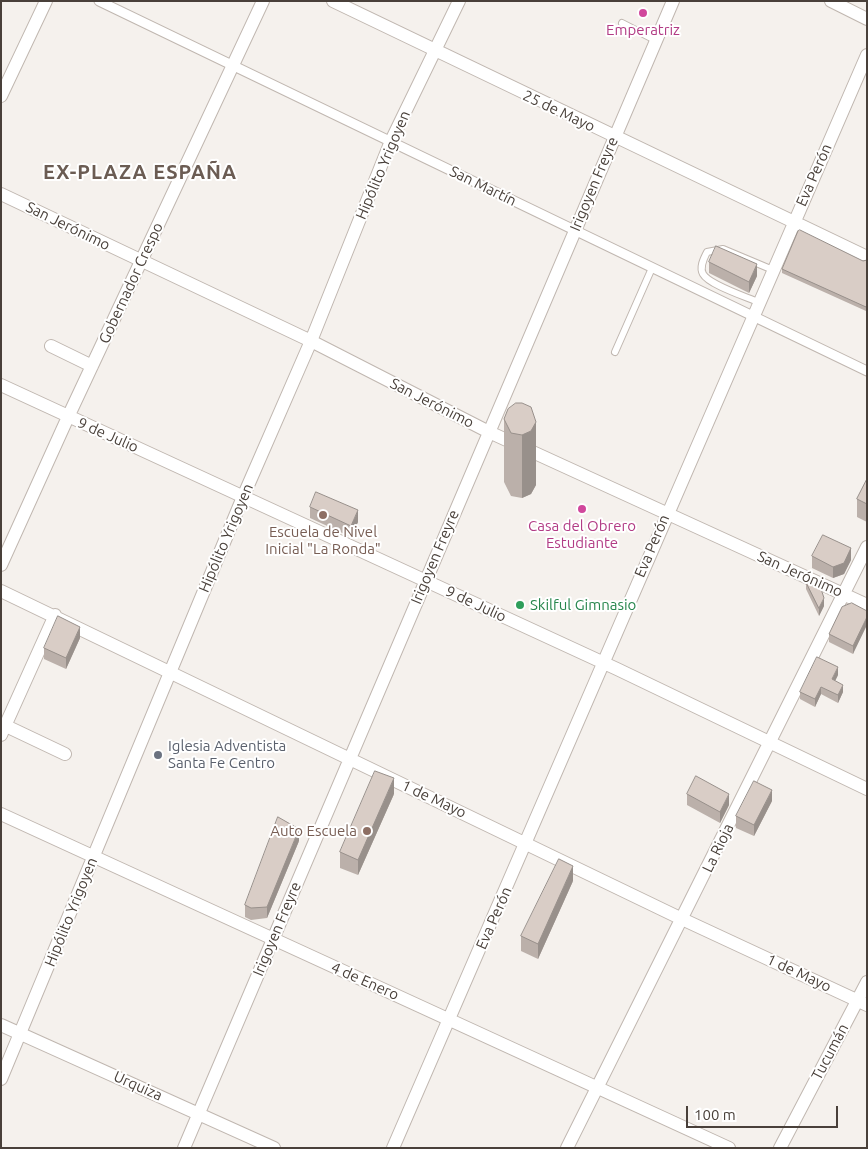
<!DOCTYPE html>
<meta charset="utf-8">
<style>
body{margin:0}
#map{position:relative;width:868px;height:1149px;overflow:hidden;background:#f5f1ed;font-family:Ubuntu,sans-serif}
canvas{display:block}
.frame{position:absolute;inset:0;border:2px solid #49403a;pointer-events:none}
.scale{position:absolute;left:686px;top:1106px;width:152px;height:22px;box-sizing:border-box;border:2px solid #49403a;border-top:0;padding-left:6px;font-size:15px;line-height:18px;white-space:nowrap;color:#49403a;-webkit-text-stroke:4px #fff;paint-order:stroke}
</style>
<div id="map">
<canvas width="868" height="1149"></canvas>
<div class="frame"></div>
<div class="scale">100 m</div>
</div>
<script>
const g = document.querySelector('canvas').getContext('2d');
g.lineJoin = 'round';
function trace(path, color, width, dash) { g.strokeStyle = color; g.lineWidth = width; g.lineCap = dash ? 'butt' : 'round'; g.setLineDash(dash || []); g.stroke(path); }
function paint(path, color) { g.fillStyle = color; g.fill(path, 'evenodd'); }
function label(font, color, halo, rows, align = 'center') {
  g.font = font + ' Ubuntu,sans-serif'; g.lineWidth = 4; g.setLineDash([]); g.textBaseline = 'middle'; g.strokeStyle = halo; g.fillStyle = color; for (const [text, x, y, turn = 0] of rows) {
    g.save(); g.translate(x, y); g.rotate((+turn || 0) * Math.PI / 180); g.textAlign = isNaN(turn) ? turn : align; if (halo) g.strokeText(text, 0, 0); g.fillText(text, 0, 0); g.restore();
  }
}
const service = new Path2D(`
 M622 23 655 40
 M760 303C747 297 709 285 703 274 699 267 704 258 707 252L723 249 773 270
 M615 352 652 268`);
const pedestrian = new Path2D(`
 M99 1 867 371`);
const minor = new Path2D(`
 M333 1 867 257
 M831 1 867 19
 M1 96 46 1
 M1 194 311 341 489 432 867 605
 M51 346 92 366
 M1 385 617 669 867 789
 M1 565 68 417 263 1
 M1 591 682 919 867 1005
 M6 726 65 754
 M1 735 55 615
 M1 814 729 1148
 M1 1025 274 1148
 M1 1079 243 497 311 341 391 141 459 1
 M184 1148 673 1
 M393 1148 867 55
 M567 1148 867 547
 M780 1148 867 982`);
trace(service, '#c0b7b0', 8);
trace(pedestrian, '#c0b7b0', 11);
trace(minor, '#c0b7b0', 14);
trace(service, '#fff', 6);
trace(pedestrian, '#fff', 9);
trace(minor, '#fff', 12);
paint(new Path2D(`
 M867 260V308L866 311 782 273V269Z
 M709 262 757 276 749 293 709 273Z
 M516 403 536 485 531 494 522 498 511 496 504 482V419Z
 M867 479V522L857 517V499Z
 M310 507 358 522 351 537 310 518Z
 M812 556 851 560 844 574 833 578 812 568Z
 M806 582 824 606 819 616 806 589Z
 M867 611 853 654 829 642V634Z
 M80 638 66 669 44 659V648Z
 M838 675 835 681 843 692 838 703 821 694 815 707 800 699V692Z
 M394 794 358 875 340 868V852Z
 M687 794 729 805 720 823 687 805Z
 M772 801 754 836 736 828V816Z
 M299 841 267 918 251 920 245 917V905Z
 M573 881 538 959 521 951V936Z`), '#bbb0aa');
paint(new Path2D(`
 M757 264V276L749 293V282Z
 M536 422V485L531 494 522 498V435Z
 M358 510V522L351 537V526Z
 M851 548V560L844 574 833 578V567Z
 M824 598V606L819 616V608Z
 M867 617V625L853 654V646Z
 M80 627V638L66 669V658Z
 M838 667V675L832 687V679Z
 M843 685V692L838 703V695Z
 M821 687V694L815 707V699Z
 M394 778V794L358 875V860Z
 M772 790V801L754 836V825Z
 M729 794V805L720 823V812Z
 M299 829V841L267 918V907Z
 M573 866V881L538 959V944Z`), '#98908b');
const building = new Path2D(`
 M800 230 863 261 867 260V304L866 307 782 269 798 231Z
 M716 246 757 264 749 282 709 262Z
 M516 403H522L531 407 536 422 531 431 522 435 511 433 504 419 508 409Z
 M867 479V504L857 499Z
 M316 492 358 510 351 526 310 507Z
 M823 535 851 548 844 563 833 567 812 556Z
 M806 582 821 589 824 598 819 608Z
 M852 603 867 611V617L853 646 829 634 842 607Z
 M58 616 80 627 66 658 44 648Z
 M817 657 838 667 832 679 843 685 838 695 821 687 815 699 800 692Z
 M375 771 394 778 358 860 340 852Z
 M696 776 729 794 720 812 687 794Z
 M754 781 772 790 754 825 736 816Z
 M278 817 299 829 267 907 251 908 245 905Z
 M559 859 573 866 538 944 521 936Z`);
paint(building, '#d9cdc6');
trace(building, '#98908b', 1);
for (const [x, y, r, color] of [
 [643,13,5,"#d1479c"],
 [582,509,5,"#d1479c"],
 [323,515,5,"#8d6e63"],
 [520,605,5,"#2e9e5b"],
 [158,755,5,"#6b7280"],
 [367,831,5,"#8d6e63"]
]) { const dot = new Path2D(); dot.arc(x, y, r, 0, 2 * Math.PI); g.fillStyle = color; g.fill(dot); trace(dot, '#fff', 2); }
label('15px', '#b23c85', '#fff', [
 ["Emperatriz",643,30],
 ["Casa del Obrero",582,526],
 ["Estudiante",582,543]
]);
label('15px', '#49403a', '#fff', [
 ["25 de Mayo",559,111,25],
 ["Hipólito Yrigoyen",383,165,-67],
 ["Eva Perón",814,175,-66],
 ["Irigoyen Freyre",594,184,-67],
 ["San Martín",483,186,26],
 ["San Jerónimo",68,226,26],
 ["Gobernador Crespo",131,283,-65],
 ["San Jerónimo",432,403,27],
 ["9 de Julio",108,435,24],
 ["Hipólito Yrigoyen",226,538,-67],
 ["Eva Perón",652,546,-67],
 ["Irigoyen Freyre",435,557,-67],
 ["San Jerónimo",800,574,24],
 ["9 de Julio",476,604,25],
 ["1 de Mayo",434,799,25],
 ["La Rioja",718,848,-64],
 ["Hipólito Yrigoyen",71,912,-68],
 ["Eva Perón",494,918,-66],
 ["Irigoyen Freyre",277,929,-67],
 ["1 de Mayo",799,973,25],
 ["4 de Enero",365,981,24],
 ["Tucumán",830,1052,-62],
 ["Urquiza",138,1086,24]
]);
label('15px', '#785e54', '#fff', [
 ["Escuela de Nivel",323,532],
 ["Inicial \"La Ronda\"",323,549],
 ["Auto Escuela",357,831,"right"]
]);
label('15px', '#27864d', '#fff', [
 ["Skilful Gimnasio",530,605]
], 'left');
label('15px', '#5b616d', '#fff', [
 ["Iglesia Adventista",168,746],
 ["Santa Fe Centro",168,763]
], 'left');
g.letterSpacing = '1px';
label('bold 20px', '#6b5c53', '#fff', [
 ["EX-PLAZA ESPAÑA",140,172]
]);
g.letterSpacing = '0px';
</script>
